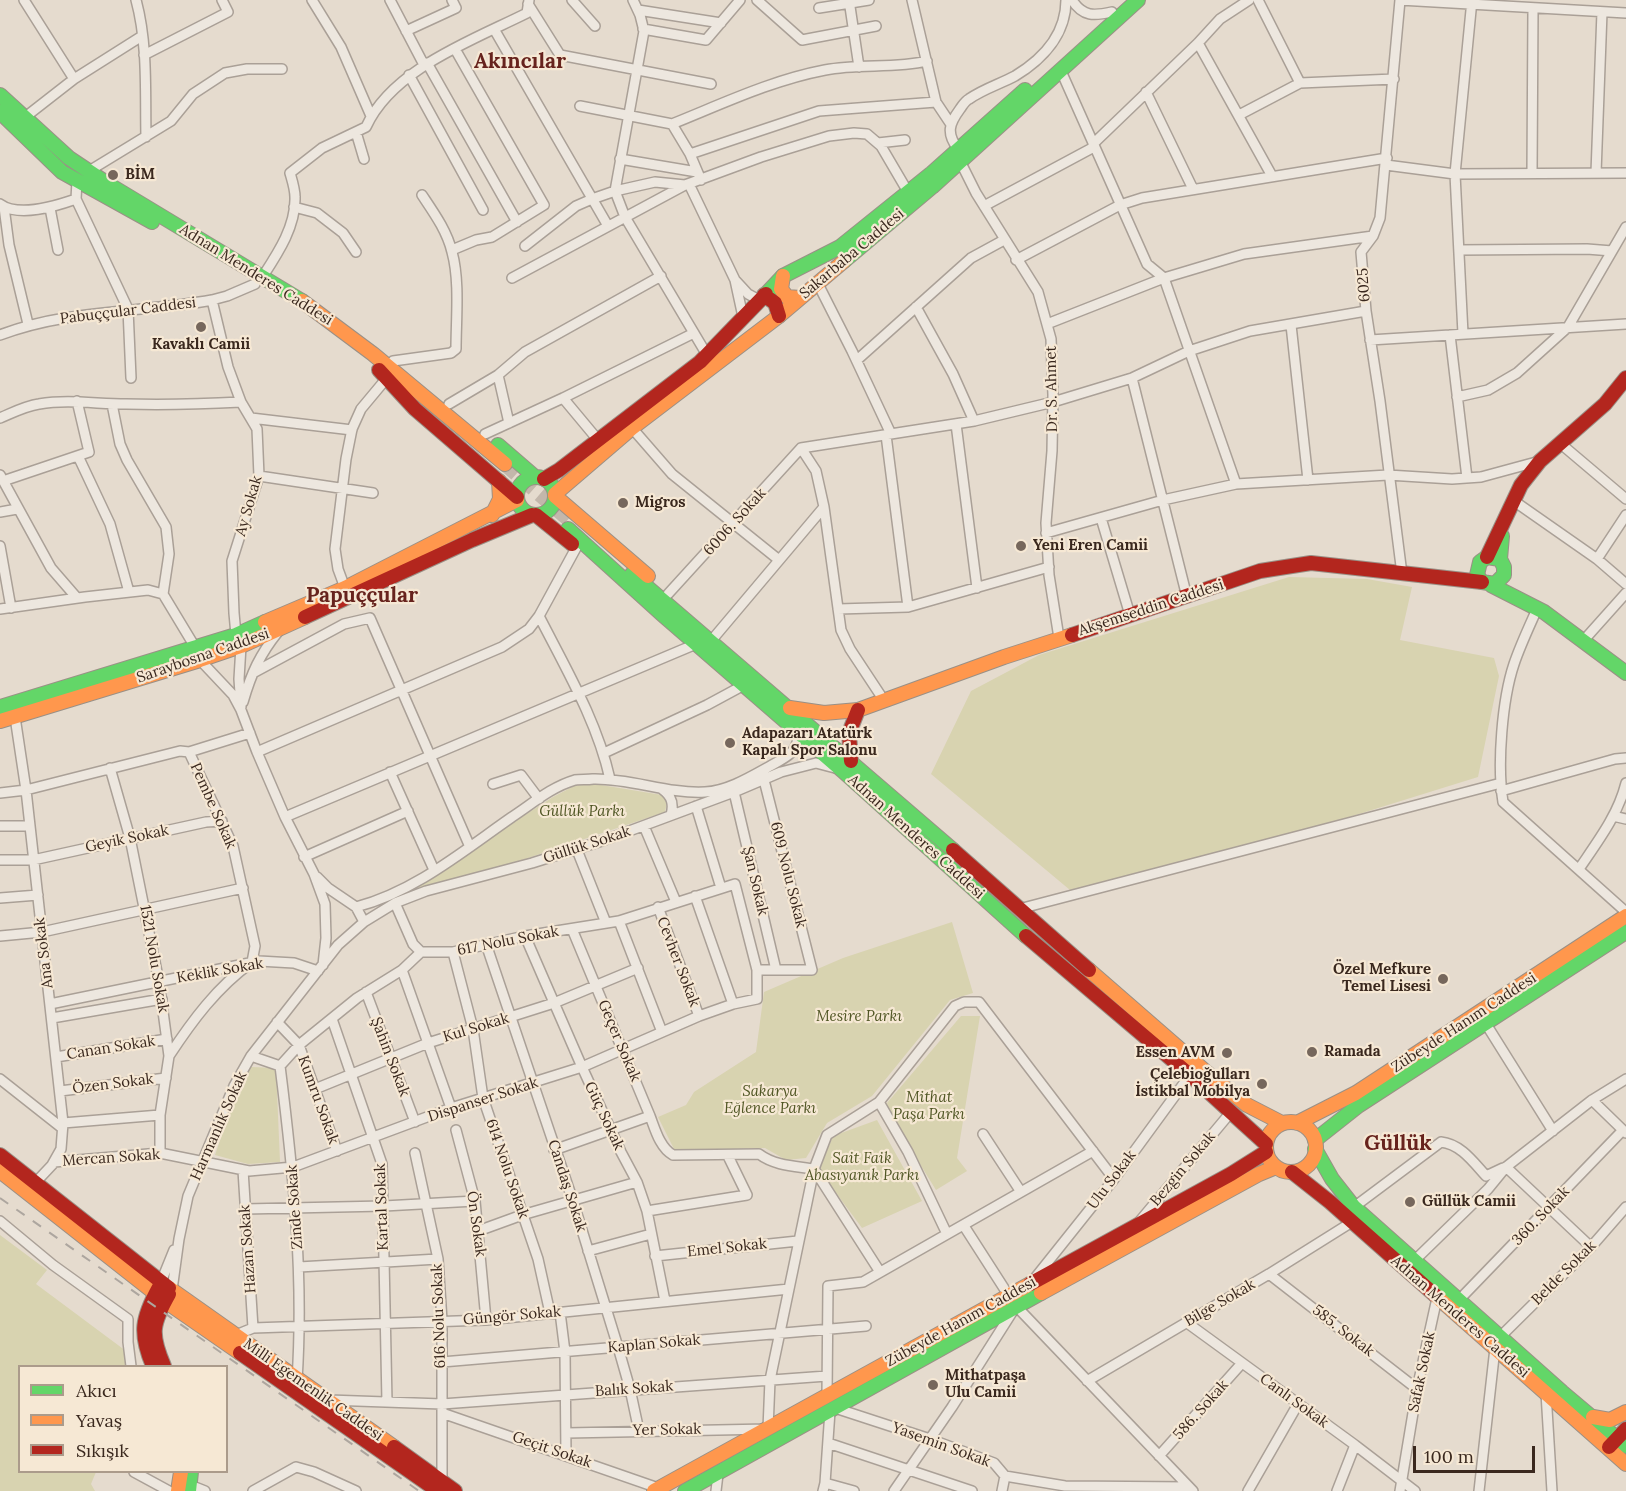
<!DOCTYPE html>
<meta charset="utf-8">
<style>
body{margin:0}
#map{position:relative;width:1626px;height:1491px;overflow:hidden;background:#e5dbce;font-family:Lora,serif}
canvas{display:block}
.legend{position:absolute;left:18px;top:1365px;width:210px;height:108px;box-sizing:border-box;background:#f6e8d4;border:2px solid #ab9b8b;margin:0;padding:8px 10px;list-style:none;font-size:18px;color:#3a281e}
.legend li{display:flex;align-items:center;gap:12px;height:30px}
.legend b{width:30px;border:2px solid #ab9b8b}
.scale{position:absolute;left:1413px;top:1446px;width:122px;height:27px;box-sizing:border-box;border:3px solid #3a281e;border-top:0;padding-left:8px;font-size:18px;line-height:21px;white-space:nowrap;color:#3a281e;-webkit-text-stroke:4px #f6e8d4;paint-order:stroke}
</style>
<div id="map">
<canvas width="1626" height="1491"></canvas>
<ul class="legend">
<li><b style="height:8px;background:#63d668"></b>Akıcı</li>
<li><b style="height:8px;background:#ff974d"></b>Yavaş</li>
<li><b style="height:8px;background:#b3261e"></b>Sıkışık</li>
</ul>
<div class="scale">100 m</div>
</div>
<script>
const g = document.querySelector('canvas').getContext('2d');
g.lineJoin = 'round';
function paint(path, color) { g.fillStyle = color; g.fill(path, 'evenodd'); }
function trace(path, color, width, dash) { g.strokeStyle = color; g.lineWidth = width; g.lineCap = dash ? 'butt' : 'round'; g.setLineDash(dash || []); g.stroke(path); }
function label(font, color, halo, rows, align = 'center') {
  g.font = font + ' Lora,serif'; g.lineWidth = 4.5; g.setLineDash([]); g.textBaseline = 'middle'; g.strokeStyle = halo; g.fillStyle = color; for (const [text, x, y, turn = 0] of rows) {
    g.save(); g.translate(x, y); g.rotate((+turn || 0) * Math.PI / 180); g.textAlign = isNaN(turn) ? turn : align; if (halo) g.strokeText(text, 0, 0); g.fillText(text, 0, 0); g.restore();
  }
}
paint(new Path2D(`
 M1289 577 1367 579 1412 587 1400 640 1494 658 1499 676 1478 777 1211 860 1070 890 931 774 971 691 1039 655Z
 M595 784 662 795 667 802 665 812 510 864 403 893 553 797 576 785Z
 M952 922 973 993 950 1000 872 1096 827 1123 806 1158 786 1160 765 1148 675 1151 658 1117 686 1105 694 1092 756 1052 764 992 843 958Z
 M961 1016H980L957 1158 967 1171 936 1190 890 1116 887 1103Z
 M251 1067 276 1068 280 1162 248 1164 215 1155 235 1097Z
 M877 1120 922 1201 862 1228 819 1170 833 1136Z
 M0 1235 47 1270 36 1284 130 1354 131 1366H20V1472H96L91 1484 95 1491H0Z`), '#d8d3b0');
trace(new Path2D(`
 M505 464 575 525`), '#c3b7ab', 15, [15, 8]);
const street = new Path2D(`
 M24 0 74 79
 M136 0C148 44 145 92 146 137
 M312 0 341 47 371 116
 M390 0 424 65
 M572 0 595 26
 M633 0 640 15 644 31 615 191 625 217 707 355
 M757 0 802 40 876 26
 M849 0 859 67
 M912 0 936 102 950 123
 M1072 0C1083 17 1094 16 1112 12
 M1258 0 1300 83
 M1400 0 1380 218 1373 236 1361 252 1366 311 1380 401 1402 574
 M1400 0 1626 13
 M528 4 560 55 711 84
 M819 8 869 0
 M638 10 721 23
 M494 29 608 226
 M643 29 706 40 740 0
 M406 31 456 8 452 0
 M1198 43 1272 176
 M144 55 228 12 222 0
 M427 63 517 222
 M1061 71 1147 264 1164 278 1236 484
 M409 75 483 210
 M1146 92 1193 189
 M580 106 672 124 690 154 701 180
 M1239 115 1300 83 1394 79
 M24 118 74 79 142 36
 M672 124C722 104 772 80 825 70 859 63 894 69 927 61
 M356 132 364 159
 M878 143 905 140
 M1093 144 1198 43 1220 19 1249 0
 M958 149C946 133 949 124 960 109 963 105 965 101 969 99 983 89 1000 84 1015 76 1043 59 1066 34 1066 0
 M690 154 819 111 936 102
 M620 159 697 172
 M960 161 976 193 1038 292 1051 339 1053 395 1052 451 1046 523 1049 575 1059 638
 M1386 165 1455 174 1626 173
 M89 171 171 121 193 94 225 73 247 69H282
 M1532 173 1533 9
 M1596 173 1602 12
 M77 181 76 199 128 309 131 378
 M689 184 735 280 743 317
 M0 204C19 218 56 206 76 199
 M984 206 1094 147
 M4 207 9 245 28 324
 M294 207 317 213 343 233 356 252
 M50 208 58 250
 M525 246 576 206 592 199 615 191 655 182 685 185
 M452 250 476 240 492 237 544 205 455 49
 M1459 250 1587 249 1612 251
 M1016 260 1120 205 1142 198 1387 158
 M263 276C278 253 296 226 295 197 295 189 292 180 290 173L322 148 366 127C392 69 473 40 527 13L529 0
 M512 278 685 185 761 157 829 136 854 133 867 134 881 146 908 192
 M736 281 748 294 759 300
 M817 282 852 351 891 434
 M212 300 228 367 241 402 257 429 259 476 232 561 234 613 236 635 241 646 239 679 241 707
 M916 307 953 374 974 421
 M1047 324 1164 278 1244 254 1373 236
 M1291 325 1308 480
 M1463 334 1455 174 1472 0
 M0 335C68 309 141 313 212 300L227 296 255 284
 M1450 335 1467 478
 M1370 340 1626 324
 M857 360 971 258 1004 240
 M393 361 451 353 456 349C456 319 460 281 452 252 447 231 434 213 422 195
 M498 375 509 423
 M1132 378 1187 597
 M1457 397 1488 390 1517 373 1568 327 1626 227
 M563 398 598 440
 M112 404 120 444 127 460 166 527 169 554 163 594
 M449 404 498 375 525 352 661 276
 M0 418C12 413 25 406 39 404 68 399 97 404 126 404 164 405 203 404 241 402
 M251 418 352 430
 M956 424 977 588
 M632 428 672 474 779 560
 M485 434 563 398 694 333
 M886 435 908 607
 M1561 444 1626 499
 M801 448 974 421 1053 402 1132 378 1189 351 1250 331 1366 311
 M801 448 816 471 824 507 841 630 850 649 883 699
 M78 456 110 524 129 592
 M0 475 51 568 77 598
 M259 476 373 493
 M3 481 89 452 77 401
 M1514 501 1597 559 1626 584
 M0 512 17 509
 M1101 518 1130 615
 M1046 533 1163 500 1236 484 1388 475 1452 479 1481 477 1540 461
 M0 546 11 608
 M1597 559 1626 515
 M345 588 338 569 335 549 346 459 352 429 361 409 386 379
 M668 594 801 448
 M0 609 85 597 148 590 163 594 195 647 200 660 233 695 241 710 257 752 285 817 314 874 325 904 326 938 323 965
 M838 609 908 607 1049 567
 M1537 609C1529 627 1520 646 1514 664 1502 700 1497 765 1503 802L1626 912
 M539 616C566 669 597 721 610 779
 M1584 640 1626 593
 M711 641 824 507
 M253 673 344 624 370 618 470 847
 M243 702C251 674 260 654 278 632
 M15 717 26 790 63 1123 61 1149 52 1165 36 1182
 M189 752 250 733
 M257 752 502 647 529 629 539 616 576 548
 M604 753 707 705 744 685
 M110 768 130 838 159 982 169 1056 160 1115V1153
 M390 772 434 870
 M493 784 521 775 539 799
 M662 789C672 796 674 804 671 815
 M1501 791 1615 759 1626 758
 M734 792 776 970
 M0 793 26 790 180 751 189 752 233 846 255 946 252 962C217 987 192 1021 169 1056
 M696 806 721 888
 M1613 816 1626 819
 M285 817 696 644
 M0 826H29
 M644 826 676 902
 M577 850 606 923
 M304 857 408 811
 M0 860H33L206 822 222 821
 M1579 869C1598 841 1618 815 1626 783
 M695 896 733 1004
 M0 898 38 895
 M395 903 413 944 421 952
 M356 907C414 892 463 851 512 817 532 804 551 787 575 780 580 779 587 780 593 779 631 778 667 794 705 792 728 791 752 776 772 765 787 757 799 751 798 733
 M658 907 699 1016
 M1019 909 1501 783
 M619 921 662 1032
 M364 922 395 903 426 891 532 863 605 840 734 792 781 772 816 763 835 768
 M572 929 650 1116C655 1129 660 1148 673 1155L759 1154C775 1166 795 1166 814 1169L880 1272
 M0 936 42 932 243 888
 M525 936 582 1067 621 1152 637 1182 647 1211 665 1301
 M486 944 573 1201 618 1347 630 1389 639 1431
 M453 952 473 1029 483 1098 538 1259 550 1313
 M402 970 451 1108
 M757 970H812L764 780
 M366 992 415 1122
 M50 1004 259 961 294 963 318 971
 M52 1018 162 999
 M332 1019 382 1164 387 1402
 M277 1022 299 1045 337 1151
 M1486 1024 1553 1131
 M251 1056 280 1066C293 1170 304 1274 297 1380
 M56 1057 167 1039
 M0 1079 62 1128
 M315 1089 428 1043 554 1003 638 968
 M60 1091 166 1078
 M1592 1100 1626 1133
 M63 1123 160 1115
 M456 1130 475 1201 486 1320
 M983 1134 1021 1192
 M554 1150 650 1116
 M415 1153 438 1259 442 1321V1482
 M54 1162 160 1153 249 1171 293 1167 451 1108 582 1067 699 1016 733 1004 757 999V970L735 884 619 921 525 936 453 952H421L402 970 357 998 299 1045 280 1066
 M1506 1167 1591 1247
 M243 1170 253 1328
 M1354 1207 1441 1142C1461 1144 1474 1163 1486 1176L1503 1168
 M245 1209 384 1206 475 1201
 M647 1211 747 1195 728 1156
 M0 1221 53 1265 128 1319V1342L131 1366
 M1139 1222 1231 1112
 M964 1226 1009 1296
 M478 1231 522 1215 637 1182
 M947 1234 908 1152 879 1102 955 1006 964 1002H979L1114 1179
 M588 1251 651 1234
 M655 1256 798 1241
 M1414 1261 1488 1189 1506 1167 1592 1100 1626 1079
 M299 1267 438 1259
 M1269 1274 1417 1389
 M1035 1278 1114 1179 1190 1075
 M161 1282 174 1250
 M172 1290 179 1239 188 1196 234 1086 251 1056 338 945 364 922 356 907 328 888 317 877
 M1458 1301 1623 1130
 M560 1312 565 1352 566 1455
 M1186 1322 1355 1445 1415 1491
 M236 1335 253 1328 486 1320 789 1289
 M1500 1337 1591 1247 1626 1207
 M442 1362 866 1326
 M1087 1381 1269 1274 1352 1222
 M1546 1393 1552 1491
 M827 1395 828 1286 863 1282 1093 1151
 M329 1400 442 1404 827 1376
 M835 1408 930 1439 994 1463 1005 1476 1065 1486 1189 1487
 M442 1413 661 1489
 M567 1433 768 1429 770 1380 814 1169 827 1135 879 1102
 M828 1443 972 1491
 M1159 1456 1242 1363
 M134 1472 169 1491
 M185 1483 205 1491
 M825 1483 854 1491
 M253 1491 296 1467 314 1472 356 1491
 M716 1491 718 1474
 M823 1491 825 1483 830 1411
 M894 1491 952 1407 1016 1306 1193 1491
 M1002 1491 1005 1476
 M1248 1491 1298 1404
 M1337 1491 1355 1445
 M1400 1491 1417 1389 1437 1298
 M1479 1491 1495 1348`);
const fast = new Path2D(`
 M0 95 69 158 108 184 302 301
 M0 112 62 172 152 222
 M844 261 932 187 1138 0
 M766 294 783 276 840 247 932 173 1025 90
 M498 445 535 477
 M517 496a19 19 0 1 1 38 0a19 19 0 1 1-38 0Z
 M568 529 663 615 844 772 1026 936
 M1500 559 1487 557 1480 562 1477 575 1482 582 1495 584 1504 575V567L1500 559 1502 536
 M632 574 953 850
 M1491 585 1544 612 1626 673
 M0 707 236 635 265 622
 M1315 1140 1358 1106 1626 932
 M1315 1149 1332 1179 1354 1207 1562 1392 1626 1446
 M189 1491 191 1472
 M685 1491 1041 1293`);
const slow = new Path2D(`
 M783 276 781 289 787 297 800 298
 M302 301 373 354 505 464
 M555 494 632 428 779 316 844 261
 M555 496 648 576
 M492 515 500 499 499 481
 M265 622 345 588 517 500
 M790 708 824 713 858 710 1004 657 1072 635
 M0 721 200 660 241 646 305 617
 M1089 970 1213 1078 1247 1105 1282 1123
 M1266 1147a25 25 0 1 1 50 0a25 25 0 1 1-50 0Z
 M1297 1123 1356 1093 1626 916
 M0 1171 165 1301 240 1353
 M169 1288 394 1447
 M1041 1293 1259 1174 1276 1167
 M1435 1295 1626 1464
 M1593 1417 1610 1420 1626 1412
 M178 1491 181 1472
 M654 1491 1030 1284`);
const jam = new Path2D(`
 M764 295 775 303 779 316
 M379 370 415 409 517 497
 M544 479 559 470 700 362 766 294
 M536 515 572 544
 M1487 557 1521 485 1540 461 1605 404 1626 378
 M305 617 472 540 532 515
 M1072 635 1260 571 1311 563 1482 582
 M851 761 849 733 858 710
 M953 850 1089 970
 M1026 936 1190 1075 1266 1144
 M0 1155 169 1288
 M1292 1172 1330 1202 1435 1295
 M1030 1284 1231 1174 1266 1152
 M240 1353 438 1491
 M153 1366C139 1333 142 1318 159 1287
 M164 1366C150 1334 152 1324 169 1294
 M394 1447 455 1491
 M1609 1447 1626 1429`);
trace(street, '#aaa097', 12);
trace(fast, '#9a9086', 16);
trace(slow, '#9a9086', 16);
trace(jam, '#9a9086', 16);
trace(street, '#ede7df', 9);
trace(fast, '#63d668', 14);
trace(slow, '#ff974d', 14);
trace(jam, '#b3261e', 14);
trace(new Path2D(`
 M0 1198 419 1491`), '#ada69f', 2, [10, 10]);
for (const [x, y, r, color] of [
 [113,175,6,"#76675c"],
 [201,327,6,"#76675c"],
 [623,503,6,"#76675c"],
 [1021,546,6,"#76675c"],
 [730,743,6,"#76675c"],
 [1443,979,6,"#76675c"],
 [1312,1052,6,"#76675c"],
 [1227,1053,6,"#76675c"],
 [1262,1084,6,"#76675c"],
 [1410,1202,6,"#76675c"],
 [933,1385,6,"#76675c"]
]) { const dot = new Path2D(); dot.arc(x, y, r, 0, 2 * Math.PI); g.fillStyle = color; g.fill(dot); trace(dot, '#f6e8d4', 2); }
label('bold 15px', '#3a281e', '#f6e8d4', [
 ["BİM",125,175],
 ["Kavaklı Camii",201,345,"center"],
 ["Migros",635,503],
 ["Yeni Eren Camii",1033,546],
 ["Adapazarı Atatürk",742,734],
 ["Kapalı Spor Salonu",742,751],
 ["Özel Mefkure",1431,970,"right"],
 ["Temel Lisesi",1431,987,"right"],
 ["Ramada",1324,1052],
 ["Essen AVM",1215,1053,"right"],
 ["Çelebioğulları",1250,1075,"right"],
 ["İstikbal Mobilya",1250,1092,"right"],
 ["Güllük Camii",1422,1202],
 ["Mithatpaşa",945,1376],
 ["Ulu Camii",945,1393]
], 'left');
label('15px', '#3a281e', '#f6e8d4', [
 ["Sakarbaba Caddesi",852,254,-40],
 ["Adnan Menderes Caddesi",256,275,32],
 ["6025",1364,285,-94],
 ["Pabuççular Caddesi",128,311,-7],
 ["Dr. S. Ahmet",1052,389,-91],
 ["Ay Sokak",249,506,-74],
 ["6006. Sokak",735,522,-48],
 ["Akşemseddin Caddesi",1151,608,-18],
 ["Saraybosna Caddesi",203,656,-19],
 ["Pembe Sokak",213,806,66],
 ["Adnan Menderes Caddesi",916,837,42],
 ["Geyik Sokak",127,839,-12],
 ["Güllük Sokak",587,845,-18],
 ["609 Nolu Sokak",788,875,76],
 ["Şan Sokak",755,881,77],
 ["617 Nolu Sokak",508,941,-11],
 ["Ana Sokak",44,953,-97],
 ["1521 Nolu Sokak",154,959,80],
 ["Cevher Sokak",678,962,69],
 ["Keklik Sokak",220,971,-10],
 ["Zübeyde Hanım Caddesi",1464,1023,-33],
 ["Kul Sokak",476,1028,-17],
 ["Geçer Sokak",619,1041,67],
 ["Canan Sokak",111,1048,-9],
 ["Şahin Sokak",390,1057,69],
 ["Özen Sokak",113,1084,-7],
 ["Kumru Sokak",318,1100,70],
 ["Dispanser Sokak",483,1100,-18],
 ["Güç Sokak",604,1116,65],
 ["Harmanlık Sokak",219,1126,-66],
 ["Mercan Sokak",111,1158,-4],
 ["614 Nolu Sokak",507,1169,71],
 ["Bezgin Sokak",1183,1169,-50],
 ["Ulu Sokak",1112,1180,-53],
 ["Candaş Sokak",567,1186,72],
 ["Zinde Sokak",295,1207,-94],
 ["Kartal Sokak",382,1207,-92],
 ["360. Sokak",1541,1216,-46],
 ["Ön Sokak",476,1224,82],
 ["Emel Sokak",727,1248,-6],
 ["Hazan Sokak",248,1249,-94],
 ["Belde Sokak",1564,1273,-45],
 ["Bilge Sokak",1220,1303,-30],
 ["616 Nolu Sokak",439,1316,-92],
 ["Güngör Sokak",512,1316,-5],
 ["Adnan Menderes Caddesi",1460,1317,41],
 ["Zübeyde Hanım Caddesi",961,1322,-29],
 ["585. Sokak",1343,1331,38],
 ["Kaplan Sokak",654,1344,-5],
 ["Safak Sokak",1422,1372,-78],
 ["Balık Sokak",634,1389,-4],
 ["Milli Egemenlik Caddesi",313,1390,35],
 ["Canlı Sokak",1294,1401,36],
 ["586. Sokak",1201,1410,-48],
 ["Yer Sokak",667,1430,-1],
 ["Yasemin Sokak",941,1445,20],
 ["Geçit Sokak",552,1450,19]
]);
label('italic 15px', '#505624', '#f6e8d4', [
 ["Güllük Parkı",582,812],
 ["Mesire Parkı",859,1017],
 ["Sakarya",770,1092],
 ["Eğlence Parkı",770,1109],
 ["Mithat",929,1098],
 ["Paşa Parkı",929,1115],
 ["Sait Faik",862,1159],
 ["Abasıyanık Parkı",862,1176]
]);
label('bold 21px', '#67231d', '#f6e8d4', [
 ["Akıncılar",520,62],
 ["Papuççular",362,596],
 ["Güllük",1398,1144]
]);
</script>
